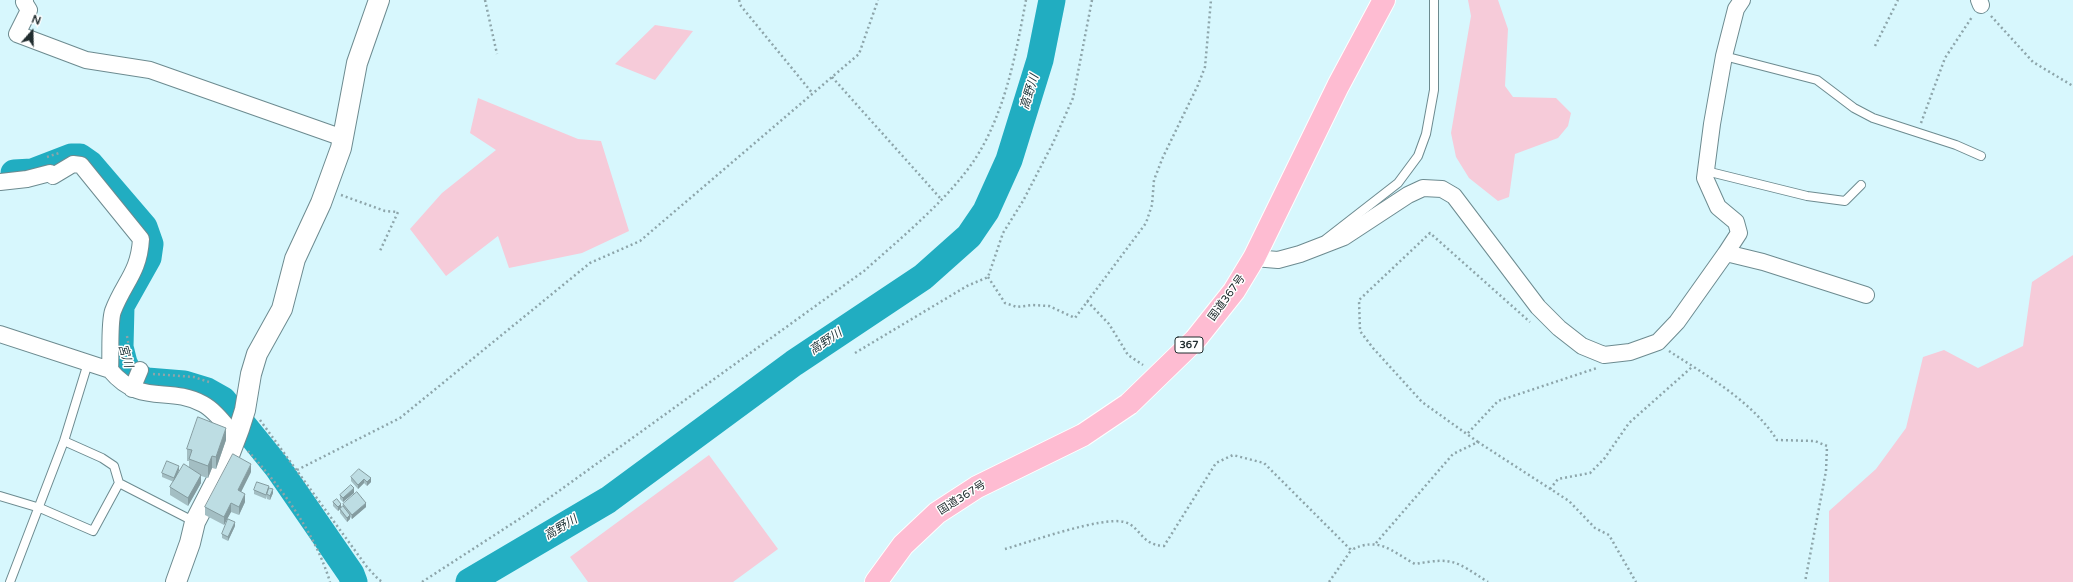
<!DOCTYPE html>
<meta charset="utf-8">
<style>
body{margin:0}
#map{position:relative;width:2073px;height:582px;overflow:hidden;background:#d7f7fd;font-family:"Varela Round",sans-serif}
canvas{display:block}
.north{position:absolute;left:12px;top:12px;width:40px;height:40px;-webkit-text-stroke:3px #fff;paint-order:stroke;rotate:20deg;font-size:11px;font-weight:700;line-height:16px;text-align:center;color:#212d2f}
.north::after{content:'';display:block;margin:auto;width:14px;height:18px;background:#212d2f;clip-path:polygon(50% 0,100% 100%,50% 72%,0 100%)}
</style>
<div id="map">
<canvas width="2073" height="582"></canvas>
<div class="north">N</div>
</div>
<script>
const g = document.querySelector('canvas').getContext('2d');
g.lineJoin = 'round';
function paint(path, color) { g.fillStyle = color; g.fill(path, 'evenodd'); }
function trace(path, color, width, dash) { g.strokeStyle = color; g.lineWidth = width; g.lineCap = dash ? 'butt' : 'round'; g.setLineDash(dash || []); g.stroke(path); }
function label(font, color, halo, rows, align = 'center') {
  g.font = font + ' "Varela Round","Noto Sans JP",sans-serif'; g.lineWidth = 3; g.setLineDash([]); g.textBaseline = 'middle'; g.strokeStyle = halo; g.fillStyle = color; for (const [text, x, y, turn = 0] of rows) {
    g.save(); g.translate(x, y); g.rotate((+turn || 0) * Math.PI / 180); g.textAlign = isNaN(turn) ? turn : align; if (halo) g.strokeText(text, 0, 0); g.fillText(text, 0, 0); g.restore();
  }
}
paint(new Path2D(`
 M1468 0H1498L1508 29 1505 86 1513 97 1556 98 1571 113 1568 126 1558 138 1515 154 1509 197 1498 201 1469 178 1456 157 1451 133 1471 16Z
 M655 25 693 31 655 80 615 64Z
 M478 98 578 139 601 141 629 231 582 253 509 268 498 236 446 276 410 229 442 193 496 150 470 133Z
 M2073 255V582H1829V511L1876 469 1906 428 1923 357 1944 350 1978 368 2023 346 2032 282Z
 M709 455 778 549 733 582H588L570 557Z`), '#f6cbd9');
trace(new Path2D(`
 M14 173 32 172 71 157H80L90 164 144 227 150 244 148 258 121 306 120 347 124 363 129 373 147 381 184 384 207 391 223 400 278 468 351 574 354 582
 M469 582 608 500 794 363 923 277 969 236 986 211 1009 160 1040 60 1052 0`), '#21adc1', 27);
const service = new Path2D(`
 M1724 56 1817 80 1854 108 1873 118 1956 145 1981 156
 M1706 171 1807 196 1845 201 1861 185
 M1326 239 1398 183 1418 156 1426 134 1434 90V0
 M64 441 102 458 114 466 119 483 195 522
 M0 496 40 508 93 531 119 483
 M10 582 64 441 88 363`);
const minor = new Path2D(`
 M25 0 24 2 29 10 17 34 86 60 150 70 343 138
 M1979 0 1981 5
 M0 182 27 179 50 173 53 176 73 164 81 165 141 239C139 273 124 282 113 311 109 322 111 355 110 370
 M1726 253 1739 233 1736 222 1718 207 1705 178 1712 124 1724 56 1736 9 1742 0
 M1254 258 1278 260 1300 254 1344 237 1408 195 1423 188 1442 189 1454 196 1538 307 1559 328 1582 346 1604 355 1630 352 1658 342 1677 322 1726 253 1763 262 1866 295
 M0 334 110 370C141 407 168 385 203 404 216 411 226 426 236 437
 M132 389 140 370`);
const tertiary = new Path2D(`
 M176 582 190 543 195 522 228 458 239 429 245 410 251 374 257 354 282 309 295 259 321 203 341 148 357 63 379 0`);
const trunk = new Path2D(`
 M876 582 903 545 937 513 977 487 1083 435 1129 404 1195 340 1234 291 1254 258 1338 86 1384 0`);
trace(service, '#6d8b90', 10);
trace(minor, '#6d8b90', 18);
trace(tertiary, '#6d8b90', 22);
trace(trunk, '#fff', 24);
trace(new Path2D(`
 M485 0 497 54
 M739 0 741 6 813 94
 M1991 16 2033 62 2073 86
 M1875 46 1898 0
 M832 77 941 199
 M1921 123 1945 58 1972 17
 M47 157 59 153
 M341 195 385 211 398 212 379 253
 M988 277 1005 303 1017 307 1033 305 1049 306 1075 318 1146 223 1152 205 1154 180 1163 157 1198 85 1205 67 1211 0
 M1087 301 1109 324 1128 355 1143 365
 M127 336 131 359
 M1669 351C1707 376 1752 401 1777 440L1815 441 1827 446 1826 471 1805 582
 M855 353 967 286 988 277 1003 233 1023 201 1053 143 1073 98 1092 0
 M153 374 194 377 209 382
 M260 420 367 567 379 580 383 582
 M1468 433 1498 401 1597 368
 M1478 442 1422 402 1373 348 1360 331 1359 300 1430 233 1530 322
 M248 451C282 488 315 533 330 582
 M297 470 400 418 590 263 640 241 859 54 878 0
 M1550 489 1558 479 1590 473 1604 459 1629 423 1692 367
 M1376 543 1453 454 1478 442 1569 501 1595 528 1609 535 1636 582
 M1005 549C1029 542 1103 516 1124 522 1141 526 1140 545 1164 546L1216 463 1233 455 1264 463 1351 550C1379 536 1391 551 1415 564 1454 557 1455 561 1488 582
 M422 582 527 514 864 271C901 238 951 197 977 156 1006 109 1016 53 1026 0
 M1329 582 1352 549`), '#8da5aa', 2.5, [2, 3]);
trace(service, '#fff', 8);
trace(minor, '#fff', 16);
trace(tertiary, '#fff', 20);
trace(trunk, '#febcd2', 22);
paint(new Path2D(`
 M226 440 216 469 212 468 208 478 201 476V483L188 506 170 495V487L174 482 162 477V473L179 470 175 480 189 467V461H187V449Z
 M251 472 241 492 245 502 239 515 231 512 224 525 205 515V507Z
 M351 477 371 478V482L367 486 364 483 358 489 351 481Z
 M269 488 273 493 270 500 267 499V496L266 499 254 494V490Z
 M354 493 343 502 340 499V495Z
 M333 502 341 507 343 506V504L366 507 352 519 350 517V519L347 522 340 513V509L338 511 333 506Z
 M235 526 228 541 222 538V534Z`), '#a3bec3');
paint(new Path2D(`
 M226 428V440L216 469V457Z
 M212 456V468L208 478V466Z
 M251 464V472L238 498V490Z
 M179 466V470L174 482V478Z
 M201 475V483L188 506V498Z
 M371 478V482L367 486V482Z
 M364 479V483L358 489V485Z
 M354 488V493L343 502V498Z
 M273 489V493L270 500V496Z
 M245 494V502L239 515V507Z
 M231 503V512L224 525V517Z
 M366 503V507L352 519V515Z
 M341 504V508L338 511V507Z
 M350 515V519L347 522V518Z
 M235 522V526L228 541V537Z`), '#849b9f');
const building = new Path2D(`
 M198 417 226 428 216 457 212 456 208 466 189 459 192 450 187 449Z
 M233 454 251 464 238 490 245 494 239 507 231 503 224 517 205 507Z
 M167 461 179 466 174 478 162 473Z
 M184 464 201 475 188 498 170 487Z
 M359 469 371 478 367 482 364 479 358 485 351 477Z
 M257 482 269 486 266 495 254 490Z
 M351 485 354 488 343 498 340 495Z
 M269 488 273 489 270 496 267 494Z
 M357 492 366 503 352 515 343 504Z
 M337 499 341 504 338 507 333 502Z
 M343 506 350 515 347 518 340 509Z
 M228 519 235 522 228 537 222 534Z`);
paint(building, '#bddde3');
trace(building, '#849b9f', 1);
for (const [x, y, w] of [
 [1189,345,28]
]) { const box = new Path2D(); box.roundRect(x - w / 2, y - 8, w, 16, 3); g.fillStyle = '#fff'; g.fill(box); trace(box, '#212d2f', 1); }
label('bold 10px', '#212d2f', null, [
 ["367",1189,345]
]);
label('11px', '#212d2f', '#fff', [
 ["国道367号",1227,298,-54],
 ["国道367号",962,498,-32]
]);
label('italic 12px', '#1e3438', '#fff', [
 ["高野川",1030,92,-73],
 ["高野川",826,342,-34],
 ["宮川",125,356,74],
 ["高野川",561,528,-31]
]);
</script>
